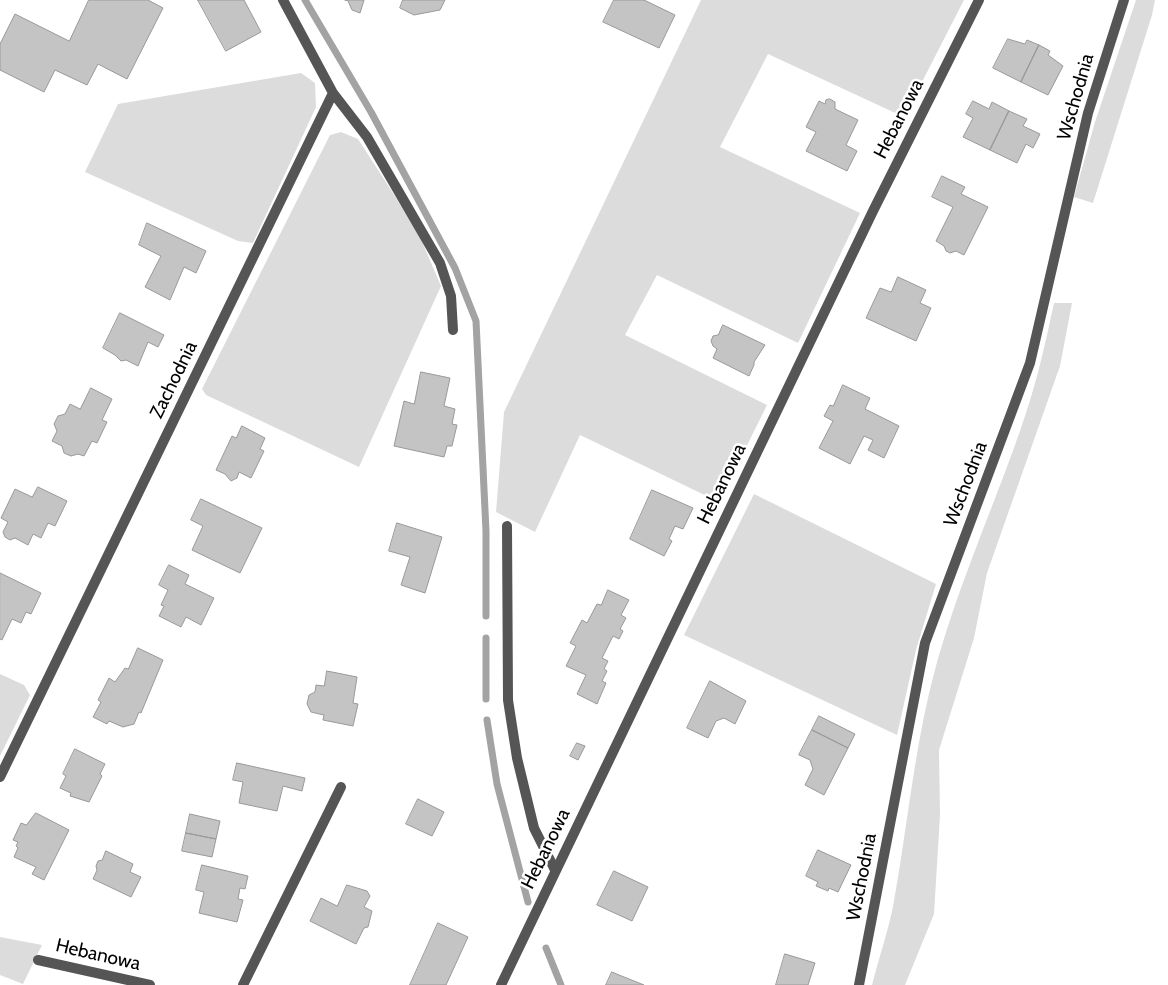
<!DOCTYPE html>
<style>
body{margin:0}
canvas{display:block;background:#fff}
</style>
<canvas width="1168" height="985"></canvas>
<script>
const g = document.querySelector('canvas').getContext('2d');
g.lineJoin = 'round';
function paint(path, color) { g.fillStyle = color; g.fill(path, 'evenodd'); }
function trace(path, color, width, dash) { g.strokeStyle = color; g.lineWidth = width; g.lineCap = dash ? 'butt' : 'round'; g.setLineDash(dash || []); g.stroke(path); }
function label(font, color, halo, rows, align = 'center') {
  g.font = font + ' Cabin,sans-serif'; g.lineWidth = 5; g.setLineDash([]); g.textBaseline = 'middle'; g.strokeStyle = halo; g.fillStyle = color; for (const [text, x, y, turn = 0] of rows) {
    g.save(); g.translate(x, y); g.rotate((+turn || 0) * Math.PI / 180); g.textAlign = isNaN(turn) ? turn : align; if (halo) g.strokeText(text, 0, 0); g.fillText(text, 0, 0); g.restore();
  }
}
paint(new Path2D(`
 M701 0H964L904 117 768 54 720 147 860 213 798 343 657 275 625 335 767 405 719 502 580 435 535 532 496 512 504 412Z
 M1136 0H1155L1152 15 1093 203 1074 197 1095 122Z
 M301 73 315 83 316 107 253 243 238 241 85 172 118 104Z
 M341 132 358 139 391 190 420 237 441 286 359 467 206 395 202 389 330 135Z
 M1054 303H1072L1060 366 987 573 974 638 939 750 940 815 934 914 905 985H872C879 957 889 929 894 901 908 823 915 742 936 666 960 579 998 498 1026 413 1038 377 1046 340 1054 303Z
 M754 494 936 584 916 650 897 735 684 635Z
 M0 674 24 685 30 695 0 756Z
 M0 937 42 945 23 984 0 975Z`), '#dcdcdc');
trace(new Path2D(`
 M305 0 371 112 455 268 476 321 486 531V616
 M486 699V638
 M487 720 497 784 528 902
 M546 948 561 985`), '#a3a3a3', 7);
const building = new Path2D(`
 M89 0H148L163 8 127 79 98 64 87 85 55 70 44 92 0 70V44L15 14 69 41Z
 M198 0H244L261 32 226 51Z
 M345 0H364L360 13 352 10 348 1Z
 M403 0H445L440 10 414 15 400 8Z
 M614 0H644L675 15 659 48 603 22Z
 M1008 39 1025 44 1027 40 1039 45 1021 82 993 68Z
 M1039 45 1050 51 1048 55 1063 66 1048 95 1021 82Z
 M830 99 835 102V109L858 120 846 145 857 151 847 171 806 151 816 132 806 127 819 101 825 104 826 100Z
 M973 101 989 109 992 102 1009 111 990 150 963 137 973 118 966 114Z
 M1009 111 1027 119 1023 126 1040 134 1033 148 1026 144 1017 163 990 150Z
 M942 176 965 187 961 194 988 207 964 255 956 251 950 253 946 251 944 246 936 241 953 207 932 197Z
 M147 223 206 251 196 273 184 267 170 300 145 287 161 256 139 245Z
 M898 277 926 290 920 303 931 308 916 341 866 318 880 288 891 292Z
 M120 313 164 335 158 347 148 342 138 366 126 360 121 361 115 355 103 348Z
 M723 325 765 345 754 362V365L749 376 713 358 717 349 713 346 711 341 713 336 718 335Z
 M421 372 450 378 444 406 455 409 452 424 457 425 452 446H447L444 457 394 446 404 401 414 404Z
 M843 385 870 398 865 409 899 426 884 458 868 450 873 440 864 436 850 464 819 448 833 421 824 416 830 405 833 406Z
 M91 388 112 399 102 420 107 422 97 443 92 441 84 456 78 454 71 456 64 453 62 446 52 441 57 431 54 424 58 416 65 414 70 404 80 409Z
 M242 426 265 438 260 449 264 451 251 478 239 472 237 478 231 481 225 474 216 470 232 436 236 438Z
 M38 487 67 501 55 526 48 523 41 538 33 534 28 545 15 538 10 540 5 537 3 532 8 522 1 518 15 489 32 497Z
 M652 490 693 508 683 529 675 526 669 539 672 541 664 556 630 539Z
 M201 499 262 528 240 573 192 550 203 526 191 520Z
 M397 523 442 537 425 593 401 585 410 557 389 551Z
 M169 565 189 575 185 584 214 598 201 625 186 617 181 627 159 616 164 606 161 605 168 590 159 585Z
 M0 573 41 593 31 614 26 612 21 623 12 619 2 640 0 639Z
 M608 590 629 600 621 615 626 618 620 629 623 631 619 639 613 636 602 658 608 661 604 669 607 671 602 681 606 683 597 704 577 694 586 675 566 666 576 646 570 643 582 620 587 623 597 604 601 605Z
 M138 648 163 660 141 713 139 712 134 724 123 727 109 721 107 724 93 717 101 702 98 700 109 678 115 682 125 668 128 669Z
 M327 671 357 677 353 703 358 704 353 726 323 720 324 715 311 712 307 704 309 695 315 692 316 685 324 686Z
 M710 681 746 701 735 724 724 718 716 721 708 738 687 728Z
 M819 716 855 734 848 748 812 730Z
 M812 730 848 748 824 795 805 785 813 769 810 760 799 755Z
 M577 743 585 746 578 760 570 756Z
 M75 749 105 764 100 774 102 776 89 802 70 796 71 793 60 788 66 776 63 774Z
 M237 763 305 778 302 791 283 786 277 811 239 803 243 782 233 780Z
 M418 799 444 812 432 836 406 824Z
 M36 813 69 830 44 880 32 874 36 867 14 857 18 848 16 846 18 842 13 840 21 823 26 825Z
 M190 814 220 821 216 839 186 833Z
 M186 833 216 839 212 857 182 851Z
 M818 850 851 865 838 892 829 888 828 891 816 886 818 882 806 876Z
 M106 851 133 864 130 872 141 877 131 897 93 879 97 870 96 866 98 861 102 860Z
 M202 865 248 876 245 889 240 888 238 899 243 900 237 922 199 913 204 892 196 890Z
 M614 871 648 887 632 921 597 905Z
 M347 885 367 891 370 896 364 907 372 911 368 927 364 928 356 944 310 921 321 898 337 906Z
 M438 923 468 937 446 985H410Z
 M785 954 815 963 808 985H776Z
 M612 972 619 975 644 985H606Z`);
paint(building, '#c4c4c4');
trace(building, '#999', 1);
trace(new Path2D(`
 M333 93 367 137 440 263 451 296 453 330
 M507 526 508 700 517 758 534 828 555 870
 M0 777 333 93 283 0
 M38 960 150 985
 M243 985 341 787
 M501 985 873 211 979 0
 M859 985 925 643 1030 363 1088 113 1124 0`), '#555', 10);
label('19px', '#000', '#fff', [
 ["Wschodnia",1076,97,-74],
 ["Hebanowa",899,119,-63],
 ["Zachodnia",174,380,-64],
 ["Hebanowa",722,484,-64],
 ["Wschodnia",966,484,-69],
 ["Hebanowa",546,849,-64],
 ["Wschodnia",862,877,-79],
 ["Hebanowa",98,955,13]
]);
</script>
